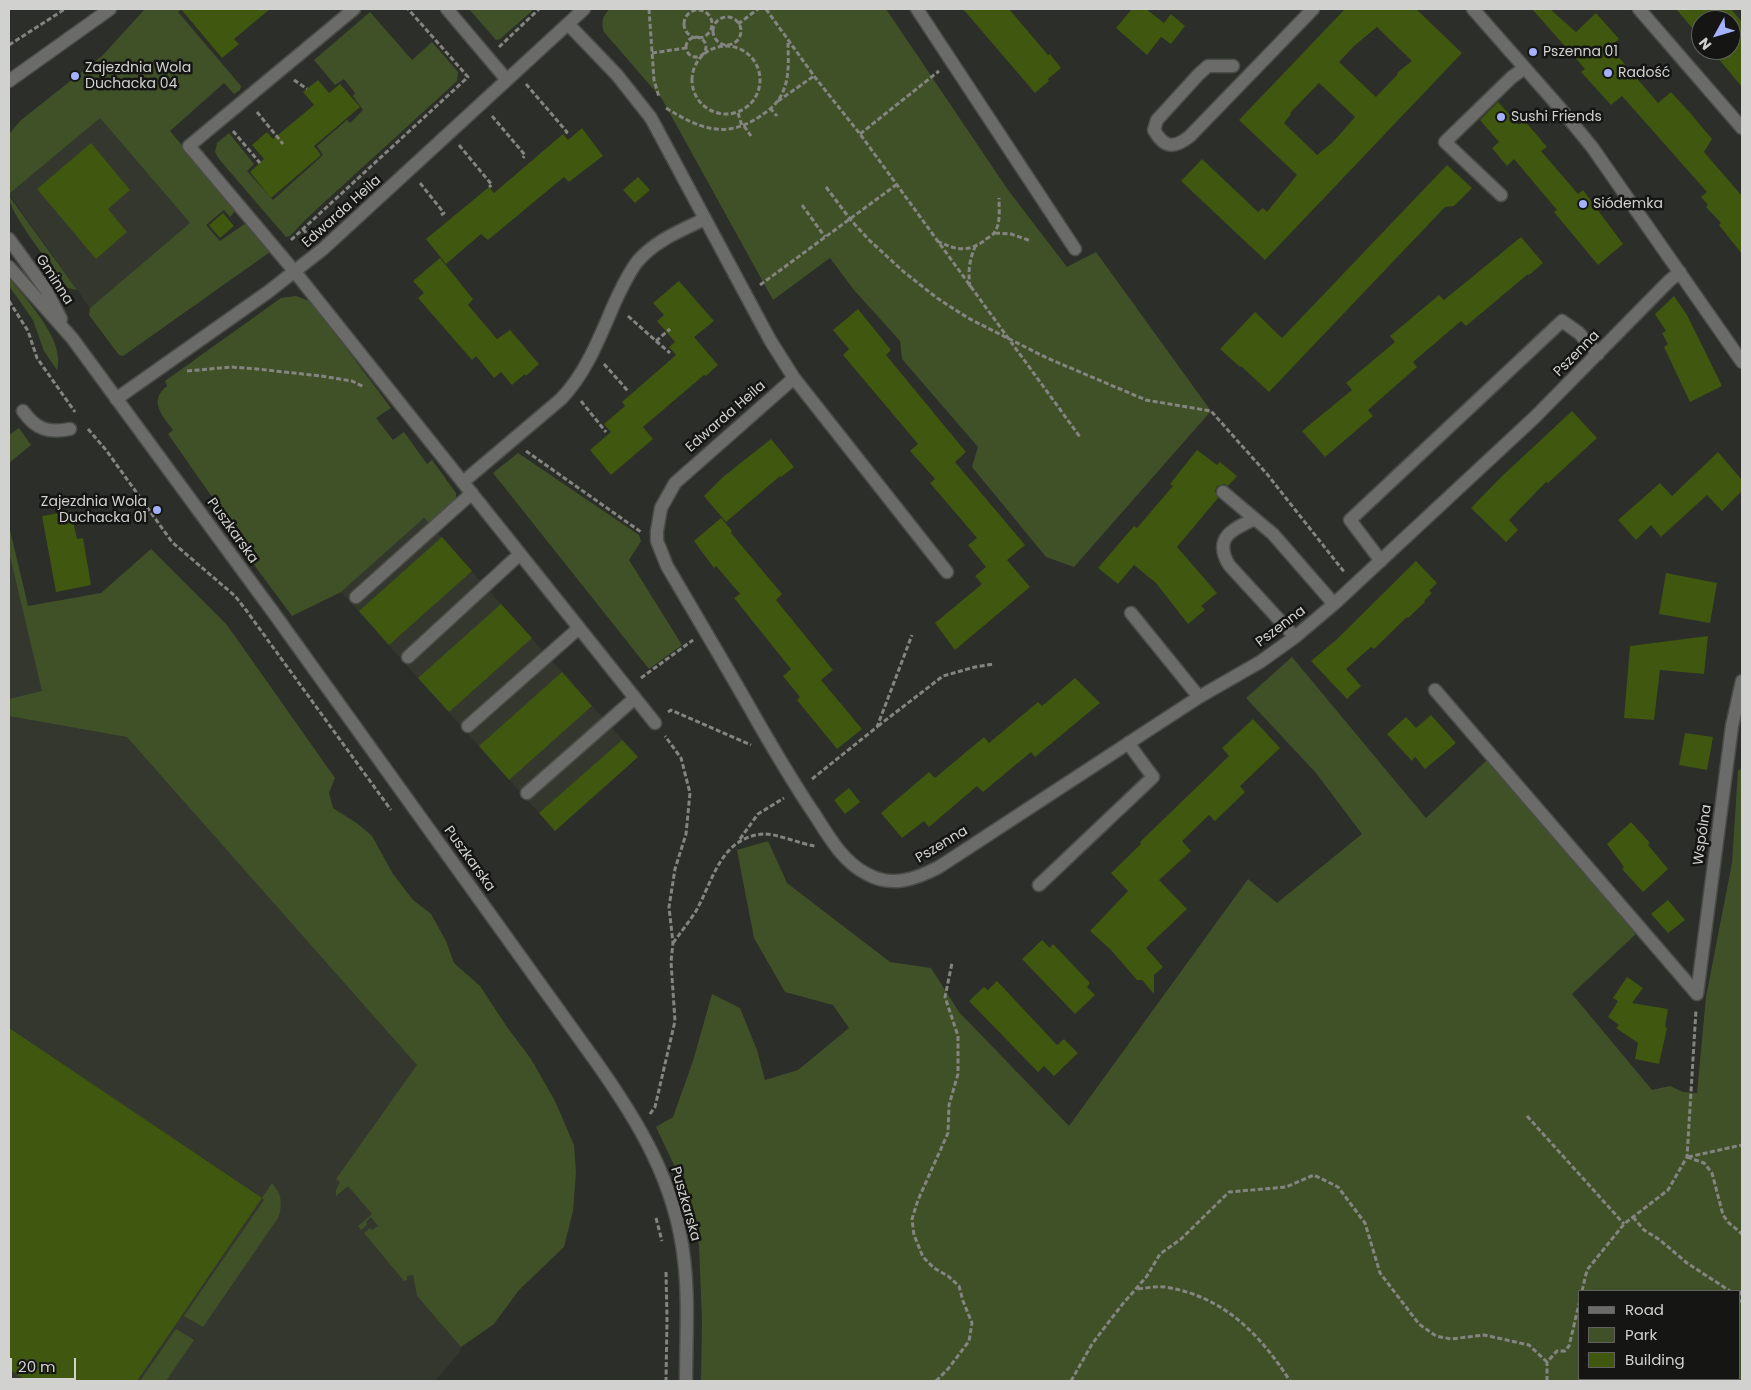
<!DOCTYPE html>
<meta charset="utf-8">
<style>
body{margin:0}
#map{position:relative;width:1751px;height:1390px;overflow:hidden;background:#2c2e29;font-family:Poppins,sans-serif}
canvas{display:block}
.frame{position:absolute;inset:0;border:10px solid #d1d2cf;pointer-events:none}
.legend{position:absolute;left:1578px;top:1290px;width:162px;height:90px;box-sizing:border-box;background:#151614;border:1px solid #60615f;margin:0;padding:6px 9px;list-style:none;font-size:15px;color:#d1d2cf}
.legend li{display:flex;align-items:center;gap:10px;height:25px}
.legend b{width:25px;border:1px solid #60615f}
.north{position:absolute;left:1691px;top:10px;width:50px;height:50px;box-sizing:border-box;background:#151614;border:1px solid #60615f;border-radius:50%;rotate:231deg;font-size:14px;font-weight:700;line-height:20px;text-align:center;color:#d1d2cf}
.north::after{content:'';display:block;margin:auto;width:18px;height:22px;background:#a6b1fc;clip-path:polygon(50% 0,100% 100%,50% 72%,0 100%)}
.scale{position:absolute;left:10px;top:1358px;width:66px;height:22px;box-sizing:border-box;border:2px solid #d1d2cf;border-top:0;padding-left:6px;font-size:15px;line-height:18px;white-space:nowrap;color:#d1d2cf;-webkit-text-stroke:4px #151614;paint-order:stroke}
</style>
<div id="map">
<canvas width="1751" height="1390"></canvas>
<div class="frame"></div>
<ul class="legend">
<li><b style="height:6px;background:#6b6c69"></b>Road</li>
<li><b style="height:14px;background:#405128"></b>Park</li>
<li><b style="height:14px;background:#3f570f"></b>Building</li>
</ul>
<div class="north">N</div>
<div class="scale">20 m</div>
</div>
<script>
const g = document.querySelector('canvas').getContext('2d');
g.lineJoin = 'round';
function paint(path, color) { g.fillStyle = color; g.fill(path, 'evenodd'); }
function trace(path, color, width, dash) { g.strokeStyle = color; g.lineWidth = width; g.lineCap = dash ? 'butt' : 'round'; g.setLineDash(dash || []); g.stroke(path); }
function label(font, color, halo, rows, align = 'center') {
  g.font = font + ' Poppins,sans-serif'; g.lineWidth = 5; g.setLineDash([]); g.textBaseline = 'middle'; g.strokeStyle = halo; g.fillStyle = color; for (const [text, x, y, turn = 0] of rows) {
    g.save(); g.translate(x, y); g.rotate((+turn || 0) * Math.PI / 180); g.textAlign = isNaN(turn) ? turn : align; if (halo) g.strokeText(text, 0, 0); g.fillText(text, 0, 0); g.restore();
  }
}
paint(new Path2D(`
 M100 118 190 223 90 308 9 194Z
 M424 518 638 757 555 831 341 592Z
 M9 526 54 715 124 727 426 1063 410 1258 417 1296 461 1347V1351L435 1381H9Z`), '#33372d');
paint(new Path2D(`
 M145 9H182L178 12 241 86 240 90 234 94 224 83 170 131 236 210 230 217 224 210 206 225 220 241 246 223 270 252 123 356 119 355 89 315 90 308 190 223 100 118 9 194V134L21 120 102 56Z
 M469 9H530L532 11 500 39 496 40Z
 M610 9H886L1008 190 1067 267 1096 252 1211 411 1074 567 1046 557 972 467 978 447 902 359 900 341 854 290 830 258 773 300 662 99 604 32C601 22 602 16 610 9Z
 M370 12 412 60 432 42 458 72 457 81 306 219 290 236 286 237 219 159 215 152 217 143 229 133 254 164 247 171 273 200 323 155 317 146 347 120 350 123 363 110 353 96 355 93 344 79 335 85 314 60Z
 M9 196 77 290 68 288C55 270 9 214 9 196Z
 M9 278C27 300 66 341 57 370L44 351 33 320 9 286Z
 M296 296 309 301 322 316 391 408 376 418 393 440 404 432 427 464 432 460 456 493V497L450 505 429 523 424 518 341 592 292 616 252 562 233 527 168 434 173 430C162 415 148 401 167 386L165 381 281 298Z
 M19 428 31 445 9 463V435Z
 M518 453 639 535 641 541 629 560 682 645 649 669 493 473Z
 M9 526 28 606 101 593 151 549 227 625 335 778 329 793 333 808 358 824 372 836 393 874 413 900 431 914 446 941 454 963 480 986 507 1027 531 1059 555 1101 574 1145 576 1172 573 1211 564 1247 519 1290 494 1324 461 1347 417 1296 413 1275 407 1276V1280L404 1281 364 1233 370 1228 372 1230 378 1226 371 1217 366 1222 367 1225 361 1230 358 1226 372 1214 348 1186 336 1196V1190L340 1182 336 1179 417 1065 127 737 9 716V699L42 691 9 552Z
 M1292 657 1426 818 1487 760 1638 932 1572 994 1652 1090 1670 1086 1683 1092 1697 1093 1706 997 1732 863 1738 770 1742 769V1381H701L702 1320 699 1245 682 1182 656 1127 673 1117 693 1061 712 994 740 1008 757 1050 765 1080 798 1070 849 1028 833 1005 785 992 754 938 737 850 768 841 787 883 890 962 931 968 959 1012 1069 1126 1248 879 1277 903 1362 834 1316 773 1246 698ZM1580 1291H1740V1379H1580Z
 M272 1183C282 1194 283 1205 278 1218L203 1327 184 1316 264 1200 262 1198Z
 M176 1329 194 1340 166 1381H140Z`), '#405128');
paint(new Path2D(`
 M181 9H270L234 39 239 44 222 58Z
 M963 9H1009L1048 55 1050 54 1061 68 1048 79 1049 81 1035 93Z
 M1132 9H1146L1164 23 1171 14 1185 26 1171 44 1161 37 1147 55 1116 28Z
 M1345 9H1416L1462 53 1265 260 1181 181 1202 159 1258 212 1263 208 1267 212 1297 175 1239 120ZM1377 27 1412 61 1397 73 1398 74 1376 97 1339 62 1354 46ZM1319 83 1355 117 1333 142 1317 155 1284 123 1291 114 1290 113Z
 M1532 9H1550L1576 32 1596 13 1619 39 1610 47 1658 103 1671 92 1691 114 1712 139 1704 152 1742 196V254L1719 225 1721 223 1706 207 1708 205 1701 197 1707 192 1622 96 1611 105 1581 72 1585 69Z
 M1676 9H1731L1742 22V87L1711 50H1731V20H1701V38Z
 M318 80 329 93 340 84 360 107 314 146 321 155 271 198 250 172 264 159 252 145 267 132 273 139 314 105 303 92Z
 M1498 102 1519 125 1524 120 1547 147 1541 151 1578 194 1583 190 1623 244 1598 265 1554 212 1557 210 1514 159 1507 166 1492 148 1499 142 1480 120Z
 M582 128 603 156 569 182 564 177 488 240 481 234 446 264 426 239 489 187 494 193 563 134 568 140Z
 M91 143 130 190 108 209 127 232 96 259 37 189Z
 M1447 165 1472 188 1454 206 1445 207 1269 392 1241 366 1240 367 1220 349 1255 312 1282 338Z
 M638 177 650 190 635 203 623 190Z
 M223 213 234 226 220 238 209 225Z
 M1521 237 1543 263 1529 275 1528 274 1466 326 1461 321 1413 362 1417 367 1368 410 1373 416 1325 457 1302 431 1352 390 1346 383 1395 342 1390 336 1439 295 1444 300Z
 M440 258 473 299 468 305 497 339 510 330 539 364 526 376 525 374 512 385 501 372 494 378 476 356 472 360 418 298 424 293 413 281Z
 M679 281 714 321 694 337 718 365 706 376 704 375 643 427 653 439 611 475 590 450 611 432 604 424 625 406 622 402 676 355 669 347 675 342 657 321 664 315 653 303Z
 M1674 296 1687 315 1722 386 1690 402 1664 347 1668 344 1662 333 1666 331 1655 314Z
 M858 309 891 350 886 355 966 452 955 462 1025 545 1007 560 1030 587 955 650 935 623 982 584 975 576 986 567 968 545 977 538 930 483 935 479 910 451 918 444 843 355 849 349 833 330Z
 M1572 411 1597 438 1548 483 1546 482 1509 520 1518 530 1506 542 1471 508 1500 478Z
 M771 439 794 467 781 477 780 476 726 522 704 496 723 477Z
 M1197 450 1217 465 1220 462 1237 476 1228 486 1224 484 1217 486 1215 491 1218 498 1177 547 1217 593 1201 606 1205 610 1188 624 1156 583 1134 565 1118 584 1098 568 1134 526 1137 528 1173 486 1170 484Z
 M1718 452 1742 480V491L1722 511 1707 495 1661 537 1651 525 1636 540 1618 520 1660 483 1672 496Z
 M71 511 77 539 83 538 91 585 56 592 42 516Z
 M721 518 732 531 731 533 782 594 776 600 833 670 821 680 862 729 837 749 797 700 800 697 783 676 791 669 734 598 740 594 716 566 714 568 694 541Z
 M442 537 472 571 389 645 359 611Z
 M1416 561 1437 583 1429 591 1432 593 1424 601 1425 602 1408 618 1407 617 1374 649 1371 647 1346 669 1361 686 1347 699 1311 661 1336 640Z
 M1666 573 1717 583 1710 623 1659 614Z
 M501 604 532 638 449 712 418 678Z
 M1708 636 1704 674 1660 670 1654 720 1624 718 1630 646Z
 M562 672 592 706 509 780 479 746Z
 M1075 678 1100 703 1035 757 1031 752 983 792 977 786 929 827 924 821 902 838 881 813 929 772 935 778 984 737 989 743 1038 702 1042 706Z
 M1431 715 1456 743 1425 769 1415 757 1412 761 1387 734 1406 717 1416 728Z
 M1253 719 1280 748 1240 786 1245 792 1215 821 1209 815 1182 841 1191 851 1159 880 1187 909 1146 948 1163 967 1154 975V994L1142 980H1137L1111 950 1090 931 1128 891 1111 873 1141 844 1140 842 1229 756 1222 748Z
 M1685 733 1713 737 1707 770 1679 765Z
 M622 740 638 757 555 831 539 813Z
 M849 788 860 802 845 814 834 800Z
 M1631 822 1650 843 1648 845 1668 869 1643 892 1622 869 1624 867 1607 844Z
 M1668 900 1685 920 1668 933 1651 914Z
 M1042 940 1050 948 1053 944 1090 983 1087 987 1095 995 1075 1014 1022 959Z
 M1627 977 1643 988 1632 1003 1668 1009 1665 1027 1667 1028 1659 1064 1635 1059 1638 1043 1616 1028 1619 1025 1608 1017 1618 1001 1613 998Z
 M997 981 1057 1045 1064 1039 1078 1053 1054 1076 1044 1066 1038 1072 969 1001 984 987 988 990Z
 M9 1028 262 1198 137 1381H27L9 1369Z`), '#3f570f');
const minor = new Path2D(`
 M354 9 189 146 295 272 655 723
 M447 9 507 80
 M917 9 1075 249
 M1473 9 1560 108 1592 147 1742 362
 M1639 9 1742 128
 M568 24 617 75 651 118 770 340 794 378 675 483 661 508 657 531V541L667 566C698 619 729 671 759 724 777 755 795 786 815 815 829 837 843 862 867 874 892 888 916 879 939 867L1199 697 1260 662 1295 637 1334 604 1535 417 1669 281 1680 272
 M1233 66H1208L1199 74 1157 120 1154 130C1164 148 1174 149 1190 136L1313 9
 M9 81 110 9
 M1501 195 1445 142 1512 77 1525 68
 M9 239 46 290 61 319
 M9 267 72 338 273 612 594 1059C638 1121 675 1181 684 1259 689 1299 686 1340 686 1381
 M794 378 947 572
 M116 399 268 292 323 249 584 9
 M23 411C36 430 49 433 70 429
 M463 482 561 399C587 372 600 336 615 302 621 289 628 274 637 262 654 241 682 230 705 219
 M1223 492 1255 519
 M1381 561 1350 520 1562 321 1579 333 1598 354
 M356 597 472 493
 M1131 613 1199 697
 M1295 637 1229 565C1213 538 1232 529 1255 519L1273 534 1334 604
 M408 657 520 554
 M1435 690 1697 994
 M468 726 579 628
 M527 793 635 698
 M1039 885 1153 777 1128 743
 M1697 994 1732 726 1742 681`);
trace(minor, '#4a4c47', 15);
trace(new Path2D(`
 M649 9 654 80 659 97
 M766 9 814 76 860 134 1080 437
 M684 24a14 14 0 1 1 28 0a14 14 0 1 1-28 0Z
 M713 31a14 14 0 1 1 28 0a14 14 0 1 1-28 0Z
 M738 24 758 9
 M686 47a10 10 0 1 1 20 0a10 10 0 1 1-20 0Z
 M9 45 65 9
 M692 80a34 34 0 1 1 68 0a34 34 0 1 1-68 0Z
 M499 47 539 9
 M652 53 686 48
 M294 80 307 89
 M526 84 567 132 564 135
 M778 101 814 76
 M666 108C700 129 726 140 762 115 771 109 780 101 784 89 790 74 788 56 788 40
 M770 108 777 116
 M257 112 283 144
 M738 113 742 126
 M492 116 525 155 523 158
 M744 126 751 136
 M233 131 260 163
 M860 134 939 71
 M459 145 492 185 489 187
 M420 183 444 213 441 215
 M826 187 850 219 868 239 904 272 937 298 968 318 1047 358 1146 400 1211 411 1267 474 1345 573
 M802 205 825 237
 M303 229 310 238
 M995 233 1011 234 1031 241
 M291 240 468 77 408 9
 M937 241C956 250 968 253 985 240 987 238 992 236 994 233 1001 224 999 209 999 198
 M760 285 896 185
 M970 287C968 272 969 261 975 247
 M9 301 28 331 37 358 75 412
 M628 316 656 341 670 329
 M656 341 670 353
 M604 364 628 391
 M187 371 232 367 257 369 321 376 352 381 364 387
 M581 401 606 432
 M88 429 106 450 172 542 235 596 246 610 391 810
 M526 451 641 532
 M641 678 693 640
 M668 712 671 710 751 745
 M878 726 943 676 975 667 994 664
 M812 779 877 727 912 635
 M740 839 758 814 784 798
 M673 943C681 932 689 922 696 911 713 881 720 838 763 834 776 833 800 844 815 846
 M650 1114 655 1107 675 1021 671 962 673 943 669 907 675 869 686 834 690 793 681 758 665 736
 M1527 1116 1624 1224
 M1687 1157 1704 1163 1712 1173 1723 1215 1729 1223 1742 1234
 M1688 1157 1742 1145
 M1633 1217 1644 1230 1660 1240 1687 1263 1730 1291
 M656 1218 662 1241
 M666 1272 667 1319 666 1381
 M1138 1289C1147 1288 1156 1286 1165 1287 1223 1296 1260 1334 1290 1381
 M1582 1291 1587 1270 1624 1224 1668 1190 1687 1157 1696 1010
 M1740 1295 1742 1291
 M1740 1300 1742 1302
 M936 1381 948 1369 969 1341 972 1323 963 1301 959 1286 948 1276 934 1268 923 1257 914 1235 912 1219 918 1200 948 1133 949 1105 958 1074V1036L945 997 952 963
 M1071 1381 1092 1344 1121 1306 1147 1276 1160 1254 1181 1239 1229 1192 1286 1187 1314 1175 1338 1187 1365 1223 1380 1273 1419 1324 1436 1336 1451 1339 1484 1335 1529 1345 1547 1362
 M1547 1381V1362L1557 1351H1565L1569 1346 1580 1300
 M1684 1381 1686 1379`), '#848581', 3, [5, 2.5]);
trace(minor, '#6b6c69', 12);
for (const [x, y, r, color] of [
 [1533,52,5,"#a6b1fc"],
 [1608,73,5,"#a6b1fc"],
 [75,76,5,"#a6b1fc"],
 [1501,117,5,"#a6b1fc"],
 [1583,204,5,"#a6b1fc"],
 [157,510,5,"#a6b1fc"]
]) { const dot = new Path2D(); dot.arc(x, y, r, 0, 2 * Math.PI); g.fillStyle = color; g.fill(dot); trace(dot, '#151614', 2); }
label('14px', '#d1d2cf', '#151614', [
 ["Pszenna 01",1543,52],
 ["Zajezdnia Wola",85,68],
 ["Duchacka 04",85,84],
 ["Radość",1618,73],
 ["Sushi Friends",1511,117],
 ["Siódemka",1593,204],
 ["Zajezdnia Wola",147,502,"right"],
 ["Duchacka 01",147,518,"right"]
], 'left');
label('14px', '#d1d2cf', '#151614', [
 ["Edwarda Heila",342,212,-42],
 ["Gminna",54,280,57],
 ["Pszenna",1577,354,-45],
 ["Edwarda Heila",726,417,-41],
 ["Puszkarska",232,531,54],
 ["Pszenna",1281,627,-37],
 ["Wspólna",1703,835,-82],
 ["Pszenna",942,845,-31],
 ["Puszkarska",469,859,54],
 ["Puszkarska",685,1204,74]
]);
</script>
